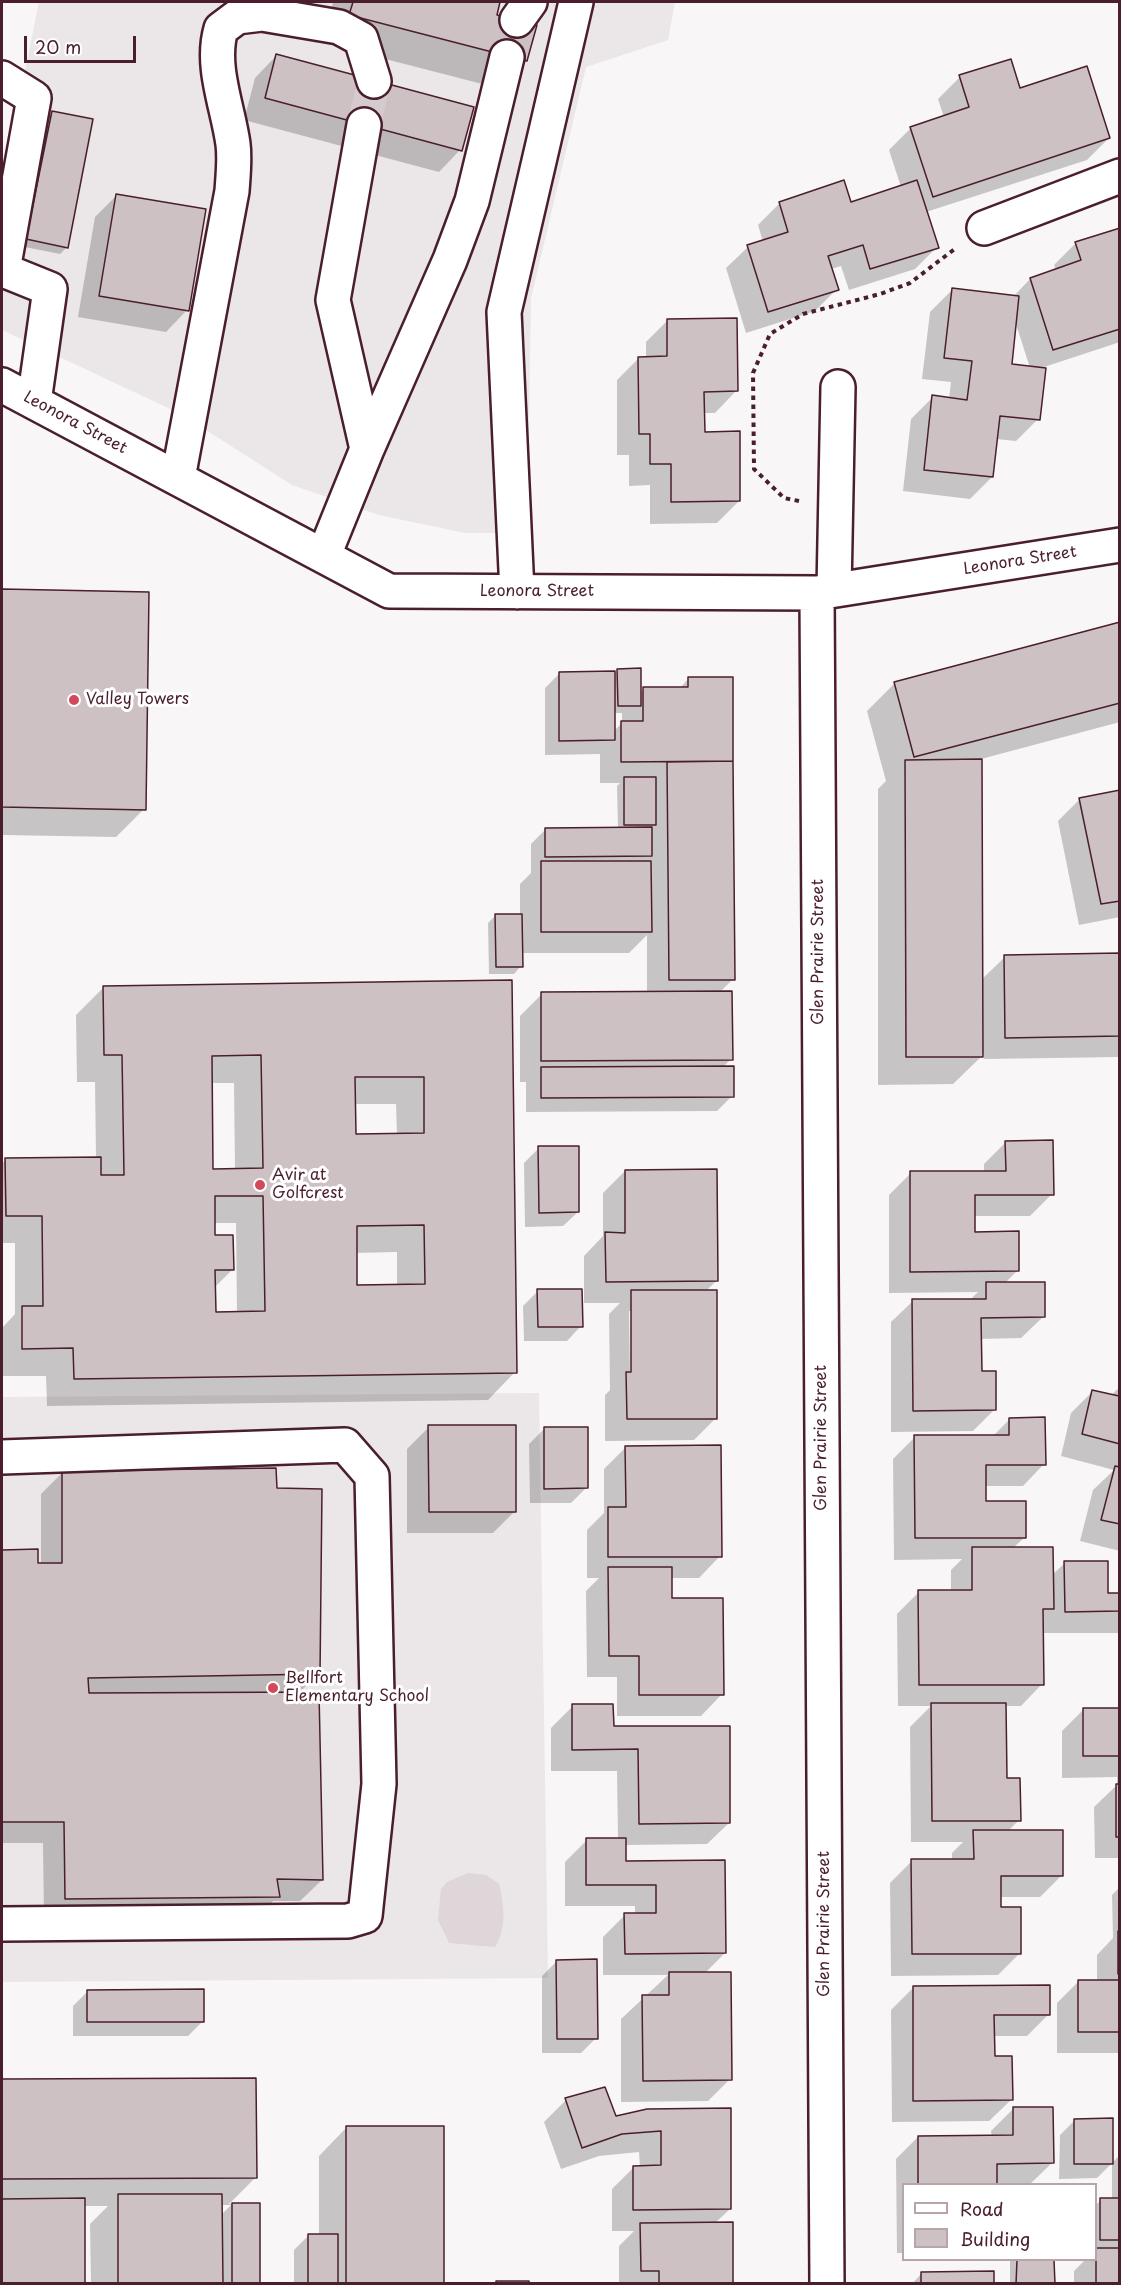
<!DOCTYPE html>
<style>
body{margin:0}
#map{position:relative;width:1121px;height:2285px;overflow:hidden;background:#f8f6f7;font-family:"Playpen Sans",sans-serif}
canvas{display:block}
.frame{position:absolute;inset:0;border:3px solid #4a1f2b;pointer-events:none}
.legend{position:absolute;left:902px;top:2183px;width:195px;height:78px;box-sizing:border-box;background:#fff;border:2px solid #b7a5aa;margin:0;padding:8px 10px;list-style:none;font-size:18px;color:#4a1f2b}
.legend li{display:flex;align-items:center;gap:12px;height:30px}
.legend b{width:30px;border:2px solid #b7a5aa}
.scale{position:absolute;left:24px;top:36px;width:112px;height:27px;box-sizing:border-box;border:3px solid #4a1f2b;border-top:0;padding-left:8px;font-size:18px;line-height:21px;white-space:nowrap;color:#4a1f2b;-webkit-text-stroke:4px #fff;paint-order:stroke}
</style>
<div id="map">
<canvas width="1121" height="2285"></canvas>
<div class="frame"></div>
<ul class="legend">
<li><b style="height:8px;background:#fff"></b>Road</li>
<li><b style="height:16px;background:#cdc1c4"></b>Building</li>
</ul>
<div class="scale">20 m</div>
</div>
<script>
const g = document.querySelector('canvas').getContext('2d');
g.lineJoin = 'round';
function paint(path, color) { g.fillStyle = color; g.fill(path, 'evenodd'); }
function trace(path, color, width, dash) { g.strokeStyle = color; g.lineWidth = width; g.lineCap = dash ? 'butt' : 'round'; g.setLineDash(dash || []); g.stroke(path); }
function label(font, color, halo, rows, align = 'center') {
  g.font = font + ' "Playpen Sans",sans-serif'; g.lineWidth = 6; g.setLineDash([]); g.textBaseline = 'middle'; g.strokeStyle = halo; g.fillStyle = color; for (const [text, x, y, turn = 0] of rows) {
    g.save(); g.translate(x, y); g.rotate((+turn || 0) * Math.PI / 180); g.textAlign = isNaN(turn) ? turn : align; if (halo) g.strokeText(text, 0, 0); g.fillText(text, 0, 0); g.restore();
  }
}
paint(new Path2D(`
 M39 2H675L668 40 586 67 531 298 527 533H465L379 515 292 485 181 414 2 330V184Z
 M539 1393 548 1978 2 1982V1397Z`), '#ebe6e8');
paint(new Path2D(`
 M468 1873 486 1875 499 1884C504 1906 507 1927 495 1947L449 1943 438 1920 441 1889 447 1882Z`), '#ded6d9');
paint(new Path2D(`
 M333 2H499L495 16 526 61 498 88 323 43Z
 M276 56 460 150 439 172 244 120 255 78Z
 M960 77 1019 90 1109 138 1087 160 926 212 937 247 915 269 849 290 841 266 831 269 837 289 815 311 746 333 726 268 748 247 763 242 758 225 780 203 850 204 901 187 889 150 911 128 944 117 938 99Z
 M52 113 67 247 60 254 20 246 45 120Z
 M117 195 187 310 166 332 78 317 95 217Z
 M1120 229V342L1038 369V419L1016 441 996 439 992 477 970 499 903 491 911 419 933 397 949 399 951 382 922 379 930 312 952 290 1013 297 1030 279 1056 270 1054 265 1076 243ZM1015 321 1030 368 1010 366Z
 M668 320 736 391 715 413H703V433L739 501 717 523 650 524V485L629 486V455H617V380L639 358H646V342Z
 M2 591 148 594 144 809 116 837 2 835Z
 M1120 624V722L981 759V980L1005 957 1120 954V1057L984 1059V1054L953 1084 878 1085V789L886 781 867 711 895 683Z
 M618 670 639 693 644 689H679L689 678H731L733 979 719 993 731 1059 723 1067 732 1096 717 1111 526 1112V1082H520V1016L542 994 647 993V935L629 953H521V966L514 974H489L488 923 496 915H520V884L531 873V844L546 829H618L617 786 620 783H600V754L545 755V688L560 673H615ZM613 713H622V723L614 731Z
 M1120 791V917L1079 925 1058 821 1080 799Z
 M510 982 515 1372 488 1400 47 1406 46 1376H2V1328L15 1314V1243H2V1164L6 1159 96 1158 95 1082H77L76 1015 104 987ZM211 1083H234L235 1170 212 1171ZM354 1104H396L397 1135 355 1136ZM214 1223H236L237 1313 214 1314V1288L233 1269 214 1236ZM397 1252V1286H355V1253Z
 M1006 1142 1052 1194 1030 1216H974V1233L1018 1270 1004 1284 1043 1317 1021 1338 980 1339V1372L995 1409 973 1431 891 1432V1322L913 1301 970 1300 978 1292 889 1293V1195L911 1173 984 1172V1164Z
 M539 1148 578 1212 563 1226 525 1227 524 1163Z
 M625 1171 717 1280 706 1291 716 1418 694 1440 605 1441V1395L610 1390 609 1314 620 1303H584V1256L603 1236V1193ZM629 1311H632L633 1379H630Z
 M538 1291 581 1326 567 1341H524L523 1306Z
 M1120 1387V1551L1080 1541 1093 1490 1114 1470 1061 1456 1071 1413 1093 1391 1110 1396Z
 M1010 1419 1044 1464 1023 1486H985V1503L1025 1537 1013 1548 1052 1575 1065 1563 1106 1595H1120V1633H1042V1684L1021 1706H1004L1005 1780 1019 1820 1008 1831 1062 1875 1040 1897H1000V1909L1020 1953 998 1975 891 1976 890 1883 912 1861 952 1860V1853L963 1842H911L910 1727 931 1706H898L897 1614 919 1592H951V1570L962 1559 894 1560 893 1459 915 1437 993 1436Z
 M429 1427 515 1511 493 1533H407V1449Z
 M544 1429 586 1488 571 1503H530L529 1444Z
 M626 1447 720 1556 699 1578H671V1600L722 1694 701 1716H617V1677H587L586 1591 599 1578H587V1530L604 1513V1469Z
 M63 1472 275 1489 318 1674 299 1693 322 1880 300 1901H273L256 1918 44 1920 43 1843H2V1551L37 1550V1564L41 1565V1494Z
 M573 1706 612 1728 729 1823 707 1844 625 1845 624 1862 724 1861 725 1953 704 1974 730 2079 708 2101 621 2102V2019L668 1975H603V1937L625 1915H635V1906H565V1862L587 1840 618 1839 617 1771H551V1728Z
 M1084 1709H1120V1858H1095L1094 1807 1117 1785V1777L1062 1778V1731Z
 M1120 1887V2053H1057V2003L1079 1981H1097V1955L1113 1938 1112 1895Z
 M557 1961 596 2038 581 2053H542V1976Z
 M913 1988 1049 2014 1027 2036H993V2058L1011 2100 989 2121 892 2122 891 2010Z
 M88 1991 203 2021 188 2036H73V2006Z
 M255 2080 256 2177 229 2204H258L259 2284H91L90 2224 108 2206H83L84 2284H2V2081ZM221 2205H231L221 2215Z
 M566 2100 615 2118 647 2110 730 2209 714 2224 732 2284H619V2246L634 2231H612V2189L634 2167H640L639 2152 599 2156 561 2169 544 2122Z
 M1013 2109 1052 2163 1030 2184H904V2253H897L896 2159 918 2137H992L991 2131Z
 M1075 2120 1112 2163 1120 2155V2284H1074V2271L1084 2261 1079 2260H1096V2205L1101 2200H1112V2163L1097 2178 1059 2179 1060 2135Z
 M346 2128 443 2284H294V2250L309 2235H319V2156Z
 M1010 2260H1053V2284H1010Z
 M922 2273 992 2284H912Z`), '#0003');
const building = new Path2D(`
 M353 2H500L497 15 537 25 527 61 349 15Z
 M276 54 474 107 462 151 265 98Z
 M1011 59 1020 88 1087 66 1110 138 933 197 910 127 969 107 959 75Z
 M52 111 93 119 68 248 26 239Z
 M844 180 851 202 917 180 939 248 870 269 863 245 828 256 839 290 768 312 747 245 788 232 779 202Z
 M116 194 206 209 189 311 99 296Z
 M1120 228V329L1053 350 1030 278 1081 260 1075 242Z
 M952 288 1019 296 1012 364 1046 368 1040 420 1000 416 993 477 924 470 932 395 967 400 972 361 944 358Z
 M737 318 738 391 704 392 705 432 740 431V501L671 502V464H650V434H639L638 357 667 356V319Z
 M2 589 149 592 146 810 2 807Z
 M1120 622V703L914 757 894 682Z
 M641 668V706H618L617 669Z
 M615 671V740L559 741V672Z
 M688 677H733V761L621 762V721H643V687H688Z
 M982 759 983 1057H906L905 760Z
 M733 761 735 980H669L667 762Z
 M624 777H656V825H624Z
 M1120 790V901L1101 904 1079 798Z
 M652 827V856L545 857V828Z
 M541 861H651L652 932H541Z
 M495 914H522L523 967H496Z
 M1120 953V1036L1005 1038 1004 955Z
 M512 980 517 1373 74 1379 73 1348 22 1349V1306H43L42 1216H6L5 1158 101 1157V1175H124L122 1055H104L103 986ZM261 1055 263 1168 213 1169 212 1056ZM355 1077H424V1133L356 1134ZM215 1196H263L265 1311 216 1312 215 1270H234L233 1235H215ZM424 1225 425 1284 357 1285V1226Z
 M732 991 733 1060 541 1061V992Z
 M734 1066V1097L541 1098V1067Z
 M1053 1140 1054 1195H975V1232L1019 1231V1271L910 1272V1171H1006L1005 1141Z
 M538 1146H579V1212L539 1213Z
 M717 1169 718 1281 606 1282 605 1232 625 1233V1170Z
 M986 1282H1045V1317L981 1318 982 1371H996V1410L913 1411 912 1299H986Z
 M537 1289H582L583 1327H538Z
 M631 1290H717V1419H627L626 1372H631Z
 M1092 1390 1119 1396 1120 1393V1444L1082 1434Z
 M1045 1417 1046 1465H986V1501H1026V1538H915L914 1435H1009V1418Z
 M428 1425H516V1512H429Z
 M544 1427H588V1488L544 1489Z
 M721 1445 722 1557H608V1507H626L625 1446Z
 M1115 1466 1120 1467V1524L1101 1520Z
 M276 1468 277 1488 322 1489 320 1674 88 1678 89 1693 319 1692 323 1880 277 1879 280 1897 65 1899 64 1822H2V1550L38 1549V1563H62V1471Z
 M972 1547H1053L1054 1609H1043L1044 1685H919L918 1590H972Z
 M1064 1561H1108V1593H1120V1611L1065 1612Z
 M608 1567H672V1598H723L724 1695H639V1656H609Z
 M931 1703H1006L1007 1778H1020L1021 1821H932Z
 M572 1704H613L614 1726H730V1823L639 1824 638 1749 572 1750Z
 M1083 1708H1120V1756H1083Z
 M1116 1784H1120V1837H1116Z
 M973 1830H1063V1876H1001V1907H1021V1954H912L911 1859H974Z
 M586 1838H626V1861L725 1860 726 1953 625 1954 624 1913H656V1885H586Z
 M1118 1931H1120V1974H1118Z
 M597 1959 598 2039H557L556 1960Z
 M669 1972H731L732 2080 643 2081 642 1995H669Z
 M1078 1980H1120V2032H1078Z
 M1050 1985V2015H994L995 2056H1012L1013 2100 913 2101V1986Z
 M204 1989V2022H87V1990Z
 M256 2078 257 2178 2 2179V2079Z
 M605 2087 616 2116 647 2109 731 2108V2209L633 2210V2166L661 2165V2131L622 2134 582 2148 565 2098Z
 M1013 2107H1053L1054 2163 997 2164V2184H918V2136L1013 2135Z
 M1113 2118V2164H1074V2119Z
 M346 2126H444V2284H346Z
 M118 2194H222L223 2284H118Z
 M85 2198V2284H2V2199Z
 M1100 2198H1120V2240H1100Z
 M232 2203H260V2284H232Z
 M733 2222V2284H659V2271H641L640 2223Z
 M308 2234H338V2284H308Z
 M1096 2248H1120V2284H1096Z
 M1017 2260H1054L1055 2284H1016Z
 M994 2271V2284H921V2272Z
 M496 2281H529V2284H496Z`);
paint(building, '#cdc1c4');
trace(building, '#4a1f2b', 1.5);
trace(new Path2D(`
 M364 125 374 81`), '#d5cbce', 33, [33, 16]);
const minor = new Path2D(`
 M517 20 530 2
 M2 78 34 98 3 270 50 289 34 402
 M364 125 333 300 367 449
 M984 228 1120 176
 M2 385 389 591 817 593 1120 545
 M178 478 232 191C233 176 235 159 233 144 228 107 210 66 221 29L237 17 262 14 339 27 361 39 374 81
 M324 555 367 449 450 260 472 201 507 57
 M834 590 838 387
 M517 592 504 312 576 2
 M817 593 827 2284
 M2 1457 345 1445 372 1476 379 1784 365 1916 348 1921 2 1924`);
trace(minor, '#4a1f2b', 38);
trace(new Path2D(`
 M799 501 784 498 754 469 753 373 770 334 803 314 880 294 910 283 956 248`), '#4a1f2b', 4, [4.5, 4.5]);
trace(minor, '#fff', 33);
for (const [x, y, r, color] of [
 [74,700,6,"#d1495b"],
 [260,1185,6,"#d1495b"],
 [273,1688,6,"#d1495b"]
]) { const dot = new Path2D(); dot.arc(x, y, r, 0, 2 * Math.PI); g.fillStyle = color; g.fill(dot); trace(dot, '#fff', 2); }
label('16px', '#4a1f2b', '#fff', [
 ["Leonora Street",75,423,28],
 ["Leonora Street",1020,561,-9],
 ["Leonora Street",537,592],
 ["Glen Prairie Street",819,952,-90],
 ["Glen Prairie Street",822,1438,-90],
 ["Glen Prairie Street",825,1924,-90]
]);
label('16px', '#4a1f2b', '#fff', [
 ["Valley Towers",86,700],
 ["Avir at",272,1176],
 ["Golfcrest",272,1194],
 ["Bellfort",285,1679],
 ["Elementary School",285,1697]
], 'left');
</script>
